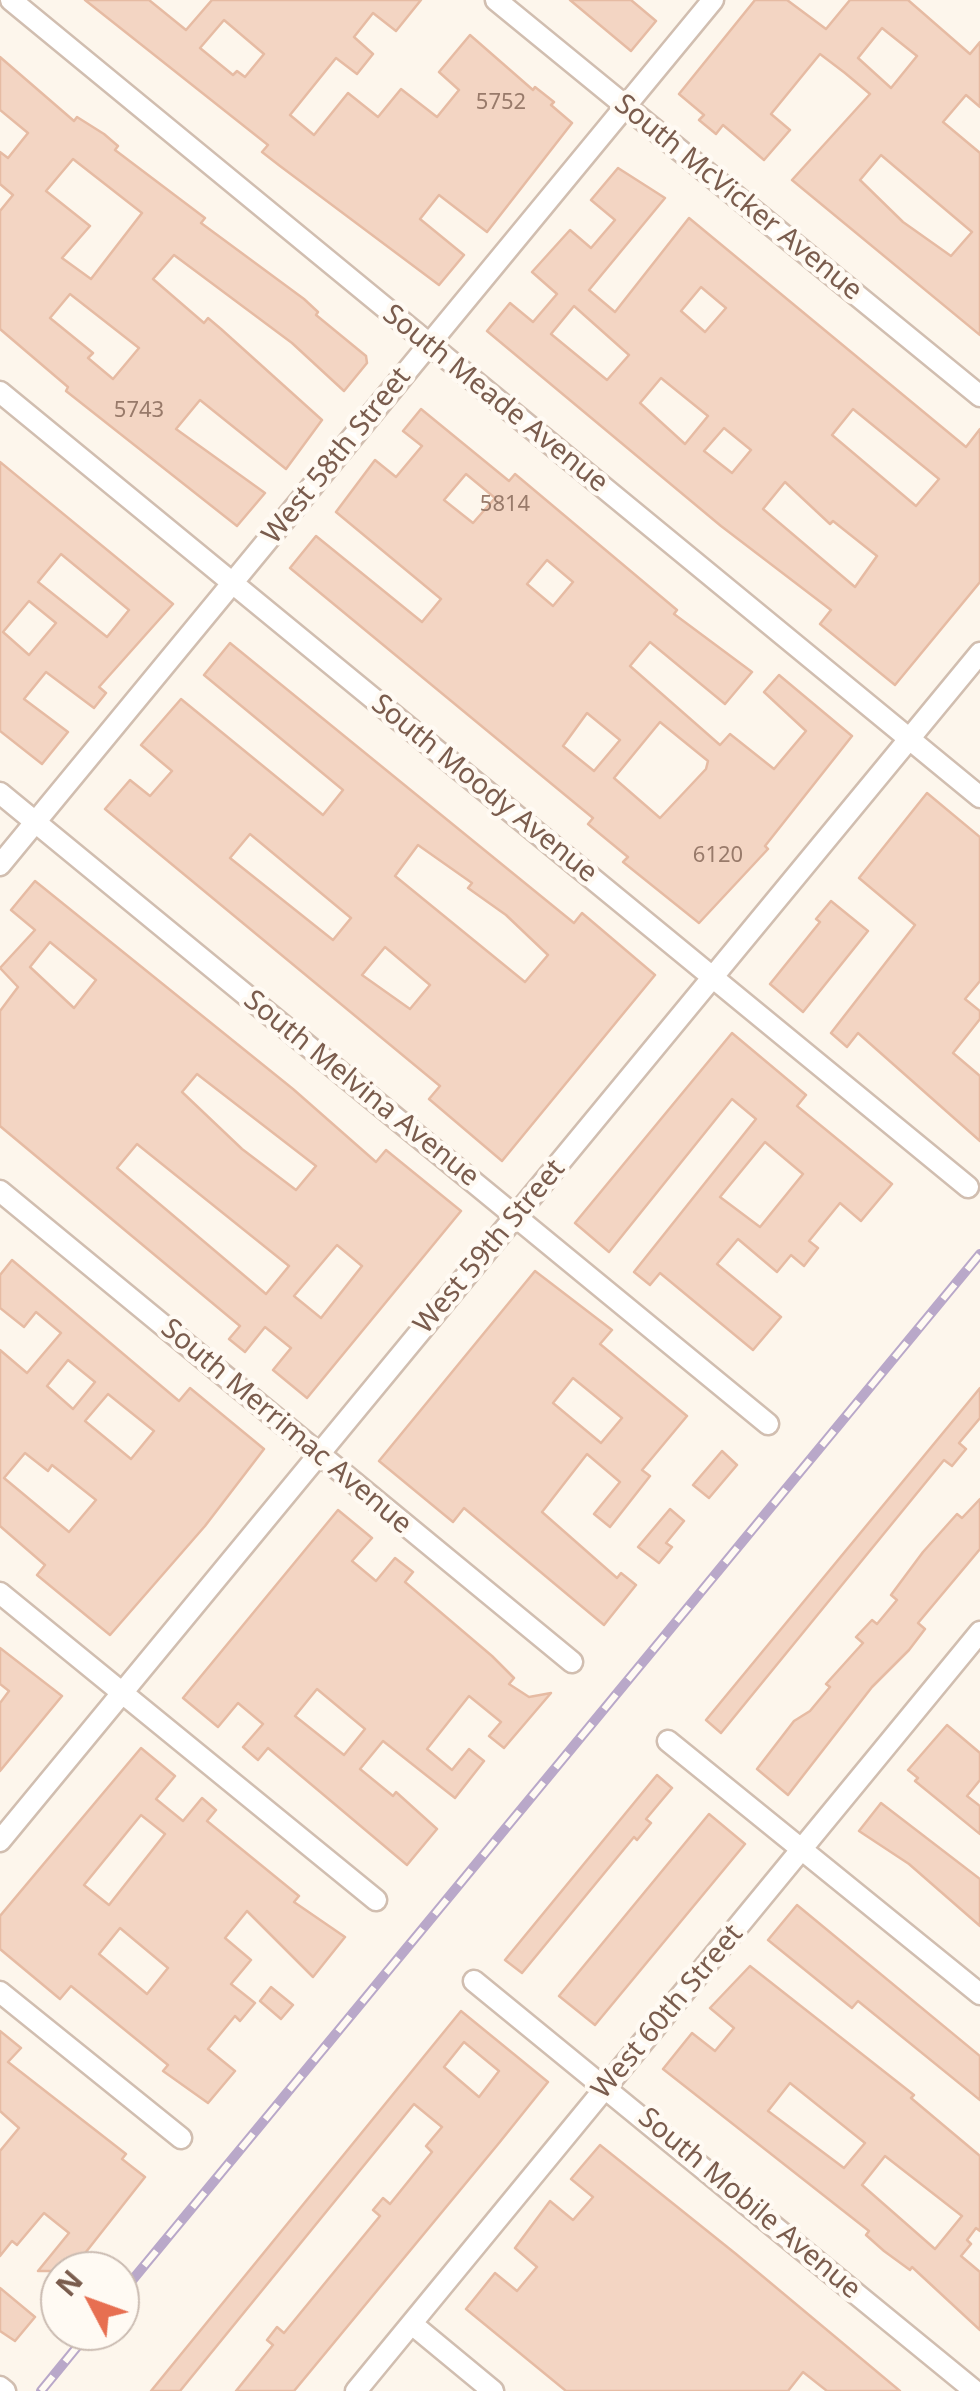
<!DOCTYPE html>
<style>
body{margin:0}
#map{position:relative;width:980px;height:2391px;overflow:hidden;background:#fdf6ec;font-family:"Noto Sans",sans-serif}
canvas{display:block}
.north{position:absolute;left:40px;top:2251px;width:100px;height:100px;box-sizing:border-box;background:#fffaf3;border:2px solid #cabbb1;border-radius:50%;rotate:311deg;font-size:28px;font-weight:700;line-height:40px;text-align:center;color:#7a5c4d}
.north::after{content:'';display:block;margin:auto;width:35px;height:45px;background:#e76f51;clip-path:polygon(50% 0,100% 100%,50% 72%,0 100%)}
</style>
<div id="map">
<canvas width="980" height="2391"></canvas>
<div class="north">N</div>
</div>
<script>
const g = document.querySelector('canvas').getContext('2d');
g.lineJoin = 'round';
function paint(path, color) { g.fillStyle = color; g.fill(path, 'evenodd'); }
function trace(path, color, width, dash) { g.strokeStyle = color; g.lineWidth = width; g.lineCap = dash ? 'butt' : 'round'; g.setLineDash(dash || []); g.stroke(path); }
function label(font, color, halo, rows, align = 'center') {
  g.font = font + ' "Noto Sans",sans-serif'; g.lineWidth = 9; g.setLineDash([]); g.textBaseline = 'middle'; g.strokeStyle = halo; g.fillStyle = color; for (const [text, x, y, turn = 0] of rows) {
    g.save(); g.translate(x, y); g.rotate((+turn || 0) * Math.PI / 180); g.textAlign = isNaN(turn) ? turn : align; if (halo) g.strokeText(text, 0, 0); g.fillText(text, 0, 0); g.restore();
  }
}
const building = new Path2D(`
 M85 0H149L186 30 212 0H421L396 31 373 13 354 37 373 54 357 74 336 58 290 115 314 135 348 93 378 117 401 89 437 117 459 90 439 72 470 35 533 90 535 87 554 102 551 105 572 123 487 232 439 195 420 219 464 255 439 285 280 166 262 152 268 145ZM224 20 264 54 245 77 237 71 233 75 200 48Z
 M570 0H631L656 21 631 51Z
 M755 0H787L826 29 850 0H908L970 54 980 42V107L966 95 943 122 980 153V335L792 180 870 94 845 73 820 54 771 114 790 130 764 160 723 125 716 134 699 120 704 115 679 94ZM882 28 917 56 891 88 858 58ZM881 155 972 232 951 256 903 222 860 180Z
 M0 57 74 121 77 117 104 134 118 146 115 150 205 218 201 223 304 299 318 312 316 315 366 356 367 363 344 391 292 343 174 255 153 279 204 323 208 318 221 329 322 420 286 469 200 400 176 429 265 493 237 526 66 391 68 387 0 329V211L13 195 0 184V152L8 158 28 133 0 110ZM73 159 142 213 91 279 62 258 90 226 46 191ZM70 294 139 348 113 379 88 358 93 353 50 318Z
 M618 168 665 198 589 290 615 312 689 218 966 447 980 429V582L895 685 820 624 831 610 721 526 487 331 510 303 533 322 557 294 532 272 570 230 591 248 615 220 591 200ZM701 287 726 308 705 332 681 311ZM574 306 629 355 607 380 551 334ZM661 378 708 416 685 444 640 403ZM853 409 939 479 916 506 832 435ZM724 428 751 450 732 473 704 451ZM785 482 830 524 833 521 877 556 855 587 763 509Z
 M421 409 509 481 515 474 677 610 674 614 752 672 725 704 650 642 630 666 720 745 730 734 774 769 806 731 764 692 779 675 852 736 765 846 768 849 699 923 623 862 628 857 588 824 593 818 290 568 316 536 422 622 441 599 336 512 375 460 396 477 422 446 403 431ZM466 474 495 498 473 523 444 500ZM547 560 573 582 553 606 527 584ZM587 713 620 740 594 771 563 746ZM660 722 708 761 706 769 660 818 614 778Z
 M0 462 173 604 99 687 106 693 94 708 46 672 24 699 68 732 42 764 0 731ZM61 554 129 610 107 637 38 582ZM29 601 56 623 29 655 3 632Z
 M230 643 574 923 582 913 655 975 502 1161 429 1099 440 1086 105 809 130 780 150 796 172 771 141 745 181 699 323 815 343 790 204 675ZM250 834 351 918 333 940 230 858ZM418 845 472 883 468 888 506 915 548 955 525 982 395 876ZM385 947 430 985 410 1009 362 975Z
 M927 793 980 837V981L965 999 980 1011V1019L953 1053 980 1076V1141L858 1033 847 1047 831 1033 915 925 859 878Z
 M35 881 293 1089 376 1162 386 1150 461 1211 307 1398 273 1370 291 1348 265 1327 245 1352 229 1339 240 1326 0 1126V1011L18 987 0 968 35 930 11 910ZM50 942 96 980 74 1008 30 967ZM197 1074 316 1166 296 1190 242 1149 182 1092ZM137 1144 289 1266 266 1294 117 1168ZM337 1245 362 1266 321 1318 294 1296Z
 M831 901 868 931 803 1012 770 984 820 922 816 919Z
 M732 1033 806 1095 797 1106 892 1184 861 1221 840 1203 809 1241 818 1248 804 1266 791 1255 777 1272 738 1239 717 1264 781 1317 753 1350 660 1273 650 1285 634 1272 756 1119 732 1099 609 1252 575 1223ZM765 1142 803 1174 760 1227 720 1197Z
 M12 1260 179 1401 190 1388 264 1449 205 1526 110 1635 37 1575 45 1565 0 1526V1350L27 1373 61 1333 36 1312 24 1327 0 1308V1275ZM68 1360 95 1382 73 1409 47 1386ZM108 1394 154 1431 131 1459 85 1421ZM25 1453 48 1471 52 1465 96 1500 69 1532 4 1478Z
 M535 1271 612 1330 600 1344 687 1416 642 1470 650 1476 610 1527 594 1514 620 1482 587 1454 542 1512 617 1578 621 1573 636 1585 604 1625 464 1508 453 1522 379 1461ZM573 1378 622 1418 601 1443 553 1403Z
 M980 1388V1418L959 1443 966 1449 952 1466 944 1460 721 1733 706 1720Z
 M722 1451 737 1465 709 1498 693 1485Z
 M980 1499V1549L918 1623 925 1629 909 1650 872 1687 788 1795 757 1769 794 1721 810 1711 830 1687 826 1684 863 1643 856 1637 872 1620 877 1624 897 1600 891 1595 923 1552 957 1514 962 1518Z
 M670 1509 684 1521 666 1543 672 1547 659 1563 638 1547Z
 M338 1510 372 1538 352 1561 376 1581 395 1558 413 1572 405 1582 492 1656 514 1678 509 1684 529 1697 551 1693 504 1748 489 1736 501 1722 469 1696 427 1749 452 1770 469 1749 484 1761 455 1798 383 1741 360 1769 393 1796 396 1792 437 1829 407 1865 268 1748 258 1760 243 1747 263 1724 238 1703 218 1727 183 1698ZM317 1689 365 1729 344 1755 295 1716Z
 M0 1648 62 1696 0 1771V1703L9 1691 0 1684Z
 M947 1725 980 1753V1780L967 1796 980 1806V1834L915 1781 918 1778 908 1770Z
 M141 1748 175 1776 156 1799 183 1821 202 1798 216 1810 207 1821 299 1896 294 1902 345 1937 313 1977 247 1911 225 1938 251 1960 231 1984 255 2003 240 2021 235 2016 208 2049 235 2071 208 2103 163 2071 168 2065 71 1986 60 1999 0 1949V1916ZM141 1815 165 1834 109 1905 84 1885ZM120 1928 168 1968 147 1994 99 1954Z
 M657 1775 672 1788 646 1819 651 1823 637 1840 634 1837 522 1973 505 1960Z
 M881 1803 980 1879V1926L909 1864 859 1831Z
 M709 1814 745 1844 595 2025 559 1996Z
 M797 1905 980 2056V2100L858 2001 852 2008 768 1940Z
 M750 1966 914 2095 911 2098 980 2156V2231L976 2228 967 2240 971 2244 961 2256 980 2272V2330L912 2267 910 2270 884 2251 866 2235 869 2231 663 2069 692 2033 715 2051 734 2028 710 2008ZM790 2083 865 2143 844 2168 768 2111ZM885 2156 962 2216 935 2249 862 2185Z
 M271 1987 293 2005 281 2019 260 2001Z
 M461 2011 548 2082 499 2143 294 2391H236L273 2345 267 2340 277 2327 284 2333 380 2216 373 2210 383 2198 390 2204 432 2152 426 2146 442 2127 414 2104 180 2391H151ZM464 2042 499 2071 479 2097 444 2067Z
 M0 2031 21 2048 8 2062 126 2154 122 2159 145 2177 71 2271H38L69 2233 44 2213 17 2245 12 2241 0 2256V2151L19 2128 0 2111Z
 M600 2145 736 2254 900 2391H827L803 2372 788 2391H566L466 2309 495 2273 517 2291 537 2267 515 2248 550 2201 573 2220 593 2197 571 2179Z
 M0 2288 35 2317 15 2341 0 2331Z`);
paint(building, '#f3d5c3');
trace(building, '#e6bba3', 2.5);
const minor = new Path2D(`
 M11 0 980 797
 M496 0 980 396
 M0 392 968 1187
 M0 793 768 1424
 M0 865 713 0
 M0 1191 572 1662
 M0 1593 376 1900
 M668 1741 980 1994
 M0 1841 980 653
 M474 1981 975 2391
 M0 1992 181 2138
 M412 2324 493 2391
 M0 2387 5 2391
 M356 2391 980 1632`);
trace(minor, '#d1beb0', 25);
trace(minor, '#fff', 20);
const rail = new Path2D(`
 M120 2295 980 1254
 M41 2391 90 2331`);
trace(rail, '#b9a8c9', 10);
trace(rail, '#fffaf3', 6, [19]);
label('22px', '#987a6a', null, [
 ["5752",501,103],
 ["5743",139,411],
 ["5814",505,505],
 ["6120",718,856]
]);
label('28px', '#7a5c4d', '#fffaf3', [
 ["South McVicker Avenue",738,198,39],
 ["South Meade Avenue",495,399,39],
 ["West 58th Street",337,456,-51],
 ["South Moody Avenue",484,789,39],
 ["South Melvina Avenue",361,1089,39],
 ["West 59th Street",490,1247,-50],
 ["South Merrimac Avenue",286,1427,40],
 ["West 60th Street",668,2012,-50],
 ["South Mobile Avenue",749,2204,40]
]);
</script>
